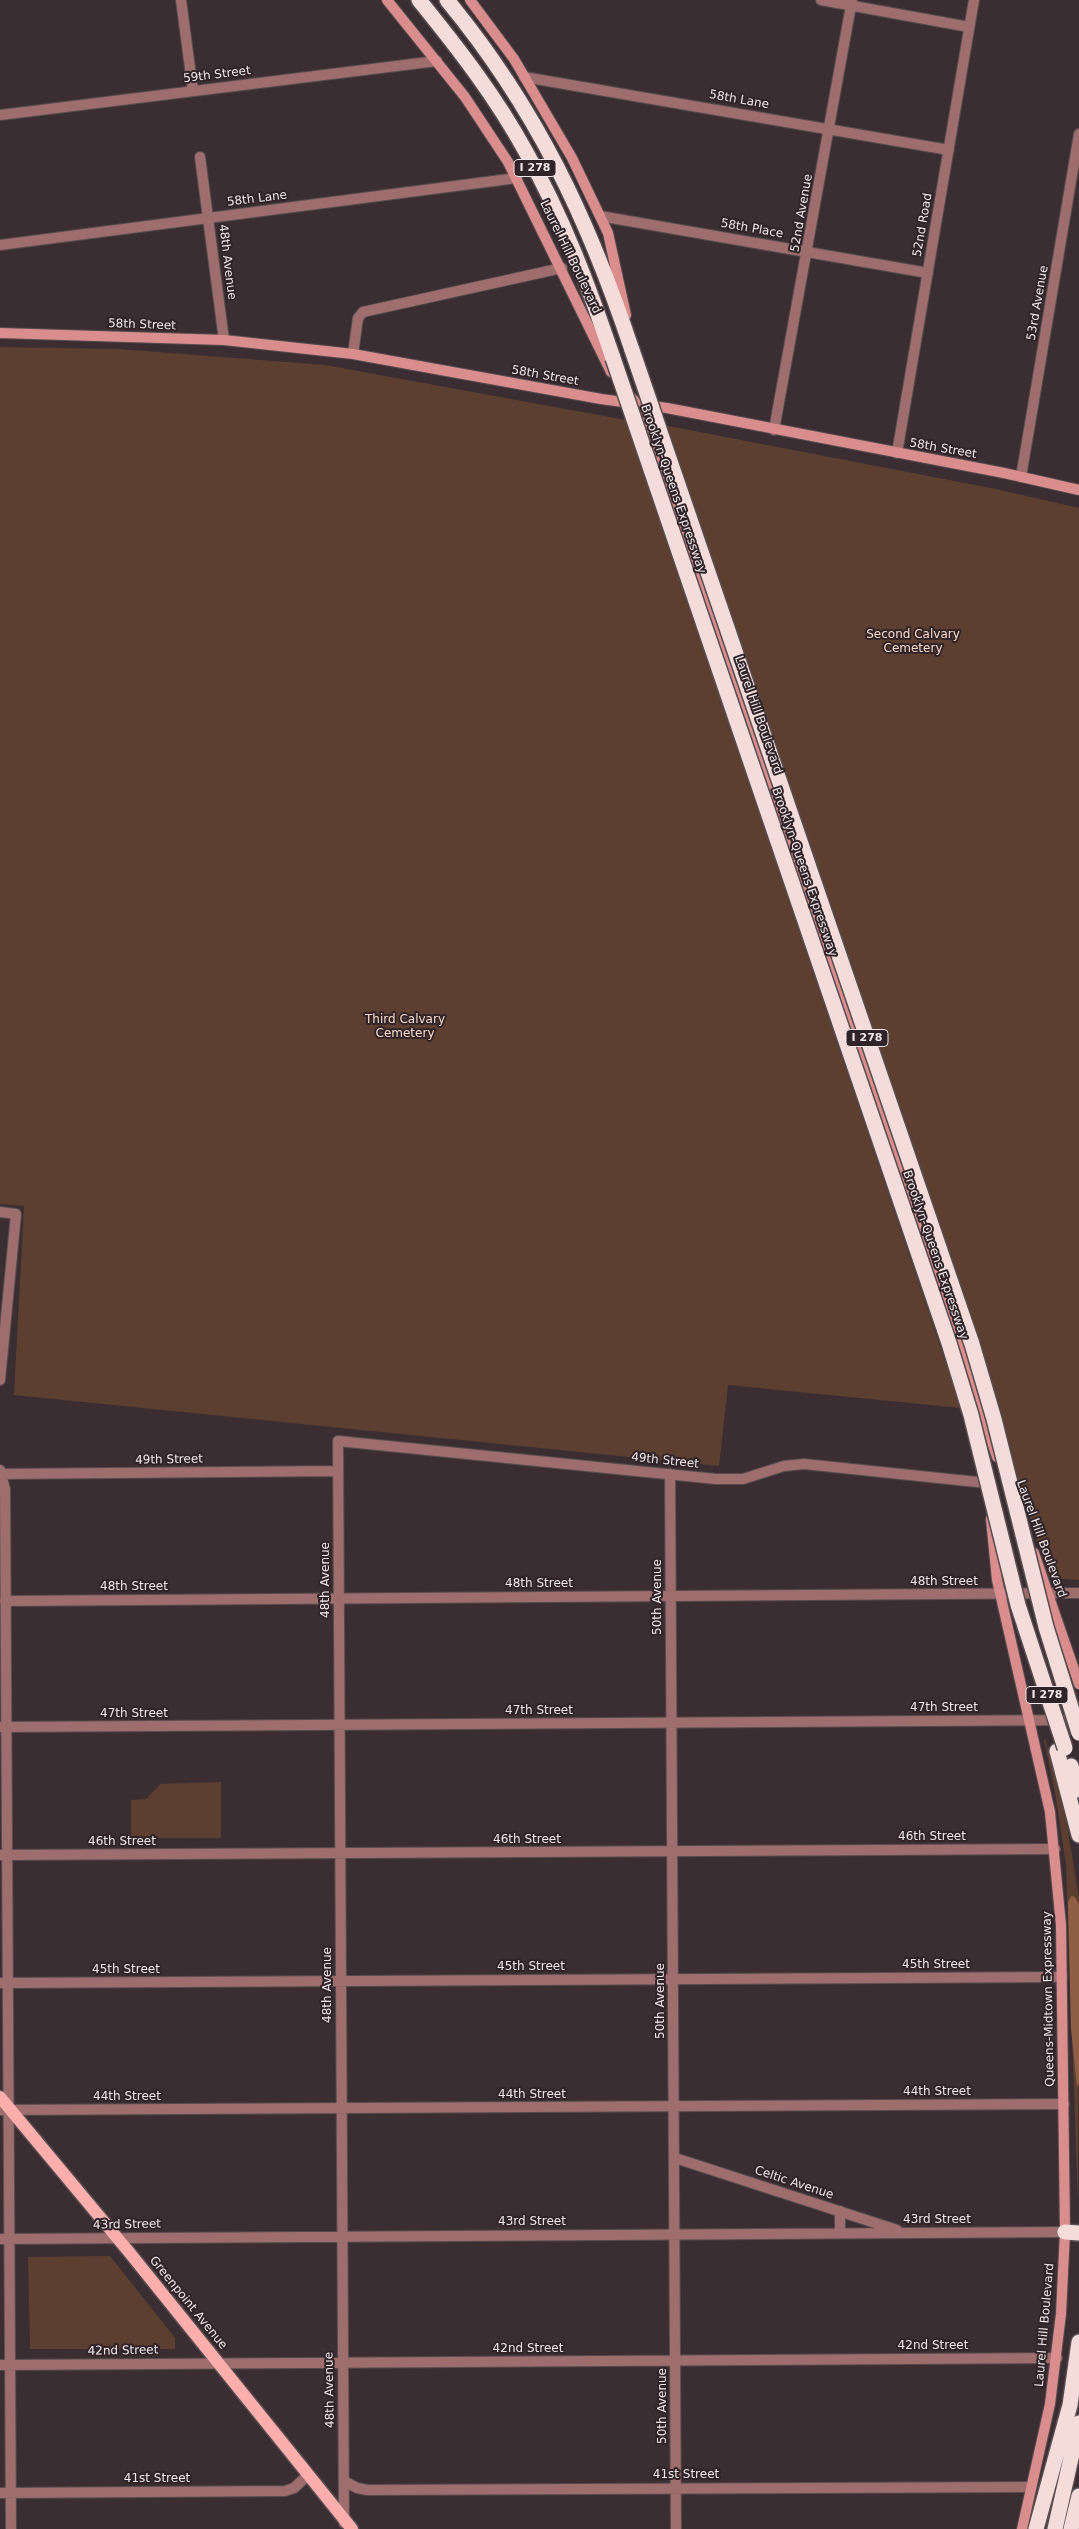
<!DOCTYPE html>
<style>
body{margin:0}
canvas{display:block;background:#3a2e33}
</style>
<canvas width="1079" height="2529"></canvas>
<script>
const g = document.querySelector('canvas').getContext('2d');
g.lineJoin = 'round';
function paint(path, color) { g.fillStyle = color; g.fill(path, 'evenodd'); }
function trace(path, color, width, dash) { g.strokeStyle = color; g.lineWidth = width; g.lineCap = dash ? 'butt' : 'round'; g.setLineDash(dash || []); g.stroke(path); }
function label(font, color, halo, rows, align = 'center') {
  g.font = font + ' "DejaVu Sans",sans-serif'; g.lineWidth = 4; g.setLineDash([]); g.textBaseline = 'middle'; g.strokeStyle = halo; g.fillStyle = color; for (const [text, x, y, turn = 0] of rows) {
    g.save(); g.translate(x, y); g.rotate((+turn || 0) * Math.PI / 180); g.textAlign = isNaN(turn) ? turn : align; if (halo) g.strokeText(text, 0, 0); g.fillText(text, 0, 0); g.restore();
  }
}
paint(new Path2D(`
 M0 347 118 349 325 365 626 420 961 1408 728 1385 719 1466 14 1395 24 1206 0 1204Z
 M663 425 996 489 1079 508V1580L1049 1578 1004 1435Z
 M1045 1738 1067 1825 1079 1898 1078 2204 1066 1865 1055 1792 1044 1740Z
 M221 1782V1838H131V1800L146 1799 160 1784Z
 M110 2256 175 2338V2349H30L28 2257Z`), '#5c3f30');
paint(new Path2D(`
 M1071 1896 1075 1897 1079 1904V2084L1077 2087 1071 2029 1068 1902Z`), '#8f5e44');
const minor = new Path2D(`
 M181 0 193 91
 M821 0 969 27
 M524 77 949 150
 M0 115 437 61
 M200 157 224 340
 M600 216 928 273
 M0 245 517 178
 M353 354 358 318 363 312 562 268
 M774 430 852 0
 M897 453 974 0
 M1021 477 1079 134
 M0 1212 16 1214 0 1380
 M0 1470 5 1489 11 2529
 M0 1474 338 1471
 M670 1474 676 2529
 M0 1727 1079 1720
 M1 1855 1055 1849
 M0 1983 1062 1977
 M0 2110 1064 2104
 M675 2158 897 2230
 M840 2211V2233
 M0 2239 1065 2232
 M0 2365 1057 2358
 M344 2481 357 2488 367 2490 1031 2487
 M0 2493 285 2491 294 2488 308 2475
 M344 2523 338 1441 716 1479H743L784 1466 804 1464 987 1483`);
const tertiary = new Path2D(`
 M5 1601 1079 1593`);
const secondary = new Path2D(`
 M387 0 465 97 508 162 611 372
 M470 0 514 59 572 158 608 233 626 315
 M0 333 224 340 353 354 601 399 667 408 1004 473 1079 490
 M627 393 638 405 997 1457
 M991 1519 997 1580 1050 1812 1061 1925 1065 2232 1061 2314 1050 2404 1022 2529
 M1034 1553 1079 1684`);
const primary = new Path2D(`
 M0 2097 129 2252 352 2529`);
const motorway = new Path2D(`
 M419 0C458 48 496 97 526 152 563 217 589 287 613 358
 M447 0C536 108 588 218 632 350
 M1057 1751 1079 1835
 M1071 1766 1079 1790
 M1065 2232 1079 2233
 M1036 2529 1070 2405 1079 2342
 M1055 2529 1079 2423
 M1071 2529 1079 2496`);
trace(minor, '#574c50', 12);
trace(tertiary, '#574c50', 12);
trace(secondary, '#574c50', 12);
trace(primary, '#574c50', 15);
trace(motorway, '#574c50', 18);
trace(minor, '#9d6e6d', 10);
trace(tertiary, '#9d6e6d', 10);
trace(secondary, '#d98e8d', 10);
trace(primary, '#fcaead', 12);
trace(motorway, '#f4dcdb', 15);
const motorwayBridge = new Path2D(`
 M632 350 972 1344 994 1419 1046 1627 1079 1733
 M613 358 949 1343 971 1415 1018 1605 1065 1748`);
trace(motorwayBridge, '#574c50', 18, []);
trace(motorwayBridge, '#f4dcdb', 15);
for (const [x, y, w] of [
 [535,168,42],
 [867,1038,42],
 [1047,1695,42]
]) { const box = new Path2D(); box.roundRect(x - w / 2, y - 8.5, w, 17, 4); g.fillStyle = '#302429'; g.fill(box); trace(box, '#efe7ea', 1); }
label('bold 11px', '#efe7ea', null, [
 ["I 278",535,168],
 ["I 278",867,1038],
 ["I 278",1047,1695]
]);
label('12px', '#efe7ea', '#302429', [
 ["59th Street",217,75,-7],
 ["58th Lane",739,100,10],
 ["58th Lane",257,199,-7],
 ["52nd Avenue",802,213,-80],
 ["52nd Road",923,225,-80],
 ["58th Place",752,229,10],
 ["Laurel Hill Boulevard",570,257,64],
 ["48th Avenue",227,262,83],
 ["53rd Avenue",1038,303,-80],
 ["58th Street",142,325,2],
 ["58th Street",545,376,10],
 ["58th Street",943,449,10],
 ["Brooklyn-Queens Expressway",673,489,71],
 ["Laurel Hill Boulevard",758,715,71],
 ["Brooklyn-Queens Expressway",804,872,71],
 ["Brooklyn-Queens Expressway",935,1255,71],
 ["49th Street",169,1460,-1],
 ["49th Street",665,1461,6],
 ["Laurel Hill Boulevard",1041,1539,70],
 ["48th Avenue",326,1580,-90],
 ["48th Street",944,1582],
 ["48th Street",539,1584],
 ["48th Street",134,1587],
 ["50th Avenue",658,1597,-90],
 ["47th Street",944,1708],
 ["47th Street",539,1711],
 ["47th Street",134,1714],
 ["46th Street",932,1837],
 ["46th Street",527,1840],
 ["46th Street",122,1842],
 ["45th Street",936,1965],
 ["45th Street",531,1967],
 ["45th Street",126,1970],
 ["48th Avenue",328,1985,-90],
 ["Queens-Midtown Expressway",1049,1999,-91],
 ["50th Avenue",661,2001,-90],
 ["44th Street",937,2092],
 ["44th Street",532,2095],
 ["44th Street",127,2097],
 ["Celtic Avenue",794,2183,18],
 ["43rd Street",937,2220],
 ["43rd Street",532,2222],
 ["43rd Street",127,2225,-1],
 ["Greenpoint Avenue",188,2303,51],
 ["Laurel Hill Boulevard",1045,2325,-85],
 ["42nd Street",933,2346],
 ["42nd Street",528,2349],
 ["42nd Street",123,2351,-1],
 ["48th Avenue",330,2390,-91],
 ["50th Avenue",663,2406,-90],
 ["41st Street",686,2475],
 ["41st Street",157,2479]
]);
label('12px', '#fadac9', '#302429', [
 ["Second Calvary",913,635],
 ["Cemetery",913,649],
 ["Third Calvary",405,1020],
 ["Cemetery",405,1034]
]);
</script>
